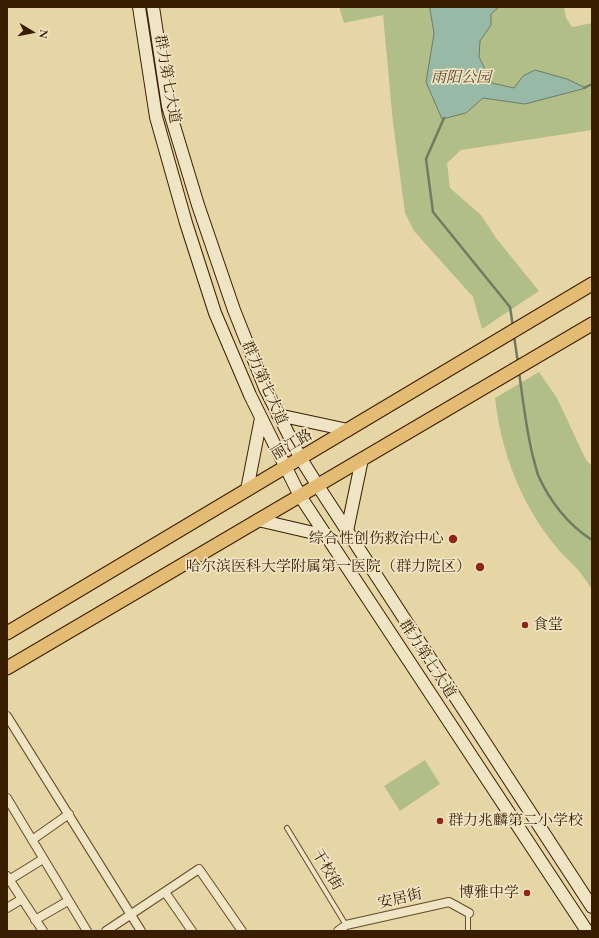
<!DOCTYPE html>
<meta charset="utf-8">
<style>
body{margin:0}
#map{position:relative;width:599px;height:938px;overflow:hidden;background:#e7d6a5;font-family:"EB Garamond",serif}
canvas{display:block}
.frame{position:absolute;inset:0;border:8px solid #391d01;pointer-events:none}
.north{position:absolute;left:12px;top:12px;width:40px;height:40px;-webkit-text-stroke:3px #efe4c4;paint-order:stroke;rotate:100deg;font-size:11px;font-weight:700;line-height:16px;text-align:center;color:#391d01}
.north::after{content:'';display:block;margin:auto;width:14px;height:18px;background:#391d01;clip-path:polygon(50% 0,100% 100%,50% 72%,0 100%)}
</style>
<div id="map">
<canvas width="599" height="938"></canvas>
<div class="frame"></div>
<div class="north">N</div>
</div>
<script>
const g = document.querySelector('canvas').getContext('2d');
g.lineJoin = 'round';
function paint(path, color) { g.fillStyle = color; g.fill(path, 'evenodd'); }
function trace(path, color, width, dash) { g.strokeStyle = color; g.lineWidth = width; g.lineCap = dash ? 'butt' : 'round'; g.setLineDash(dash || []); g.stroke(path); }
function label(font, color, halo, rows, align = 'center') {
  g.font = font + ' "EB Garamond","Noto Serif SC",serif'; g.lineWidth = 3.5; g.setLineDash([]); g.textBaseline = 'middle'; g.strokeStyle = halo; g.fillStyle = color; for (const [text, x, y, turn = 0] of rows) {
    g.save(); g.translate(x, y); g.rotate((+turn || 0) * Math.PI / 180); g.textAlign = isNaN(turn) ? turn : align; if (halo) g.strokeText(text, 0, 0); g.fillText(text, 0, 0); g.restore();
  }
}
paint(new Path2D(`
 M339 7H564L566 18 572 27 592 23V130L461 150 447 163 450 188 481 215 496 238 539 291 482 329 473 297 414 231 405 213 393 123 383 15 344 23Z
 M539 372 557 398 586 460 592 466V590C589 585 586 580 582 575 575 565 565 558 557 548 522 506 501 453 495 398Z
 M425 760 440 784 400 811 384 786Z`), '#b2be88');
const water = new Path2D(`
 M430 7H499L491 14V25L480 41 479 57 492 83 514 88 523 76 535 70 567 79 586 88 525 104 483 98 466 113 442 119 426 82 434 34Z`);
paint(water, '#97b9a6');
trace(water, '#717b64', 1);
trace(new Path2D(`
 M584 88 592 84
 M444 118 426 159 433 212 510 307 513 327
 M514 336 518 363
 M519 372C523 400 526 429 533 457 535 463 536 469 538 475 549 500 568 525 592 540`), '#717b64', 2.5);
const lane = new Path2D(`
 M287 828 346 925
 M468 931V913`);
const street = new Path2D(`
 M7 716 141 931
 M7 798 87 931
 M32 840 69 814
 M7 876 43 931
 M9 880 43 859
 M165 892 192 931
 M7 908 22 899
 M35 920 68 901
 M106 931 199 869 242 931
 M338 931 346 925 449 902 469 913`);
const secondary = new Path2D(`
 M139 7 156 117 186 223 215 313 250 395 300 496 587 931
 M153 7 168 106 198 205 234 310 265 388 301 459 318 486 592 907
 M278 415 348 430
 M247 490 261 418
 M258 520 327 536
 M347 531 362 459`);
const primary = new Path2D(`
 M7 633 592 284
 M7 668 592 324`);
trace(lane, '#644b2a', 6);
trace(street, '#644b2a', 10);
trace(secondary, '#391d01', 14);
trace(primary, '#391d01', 15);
trace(lane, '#efe4c4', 4);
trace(street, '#efe4c4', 8);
trace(secondary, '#efe4c4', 12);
trace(primary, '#e4bb72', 13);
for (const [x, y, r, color] of [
 [453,539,5,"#8f2418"],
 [480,567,5,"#8f2418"],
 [525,625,4,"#8f2418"],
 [440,821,4,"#8f2418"],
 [527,893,4,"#8f2418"]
]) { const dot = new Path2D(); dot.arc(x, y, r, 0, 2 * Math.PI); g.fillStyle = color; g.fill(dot); trace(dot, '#efe4c4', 1.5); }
label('italic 15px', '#574523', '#efe4c4', [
 ["雨阳公园",461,78]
]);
label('15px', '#391d01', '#efe4c4', [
 ["群力第七大道",167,79,80],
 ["群力第七大道",264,383,66],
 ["丽江路",292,445,-31],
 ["群力第七大道",427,659,57],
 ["干校街",327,870,59],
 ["安居街",400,899,-13]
]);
label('15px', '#391d01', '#efe4c4', [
 ["综合性创伤救治中心",444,539],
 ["哈尔滨医科大学附属第一医院（群力院区）",471,567],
 ["食堂",533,625,"left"],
 ["群力兆麟第二小学校",448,821,"left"],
 ["博雅中学",519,893]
], 'right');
</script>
